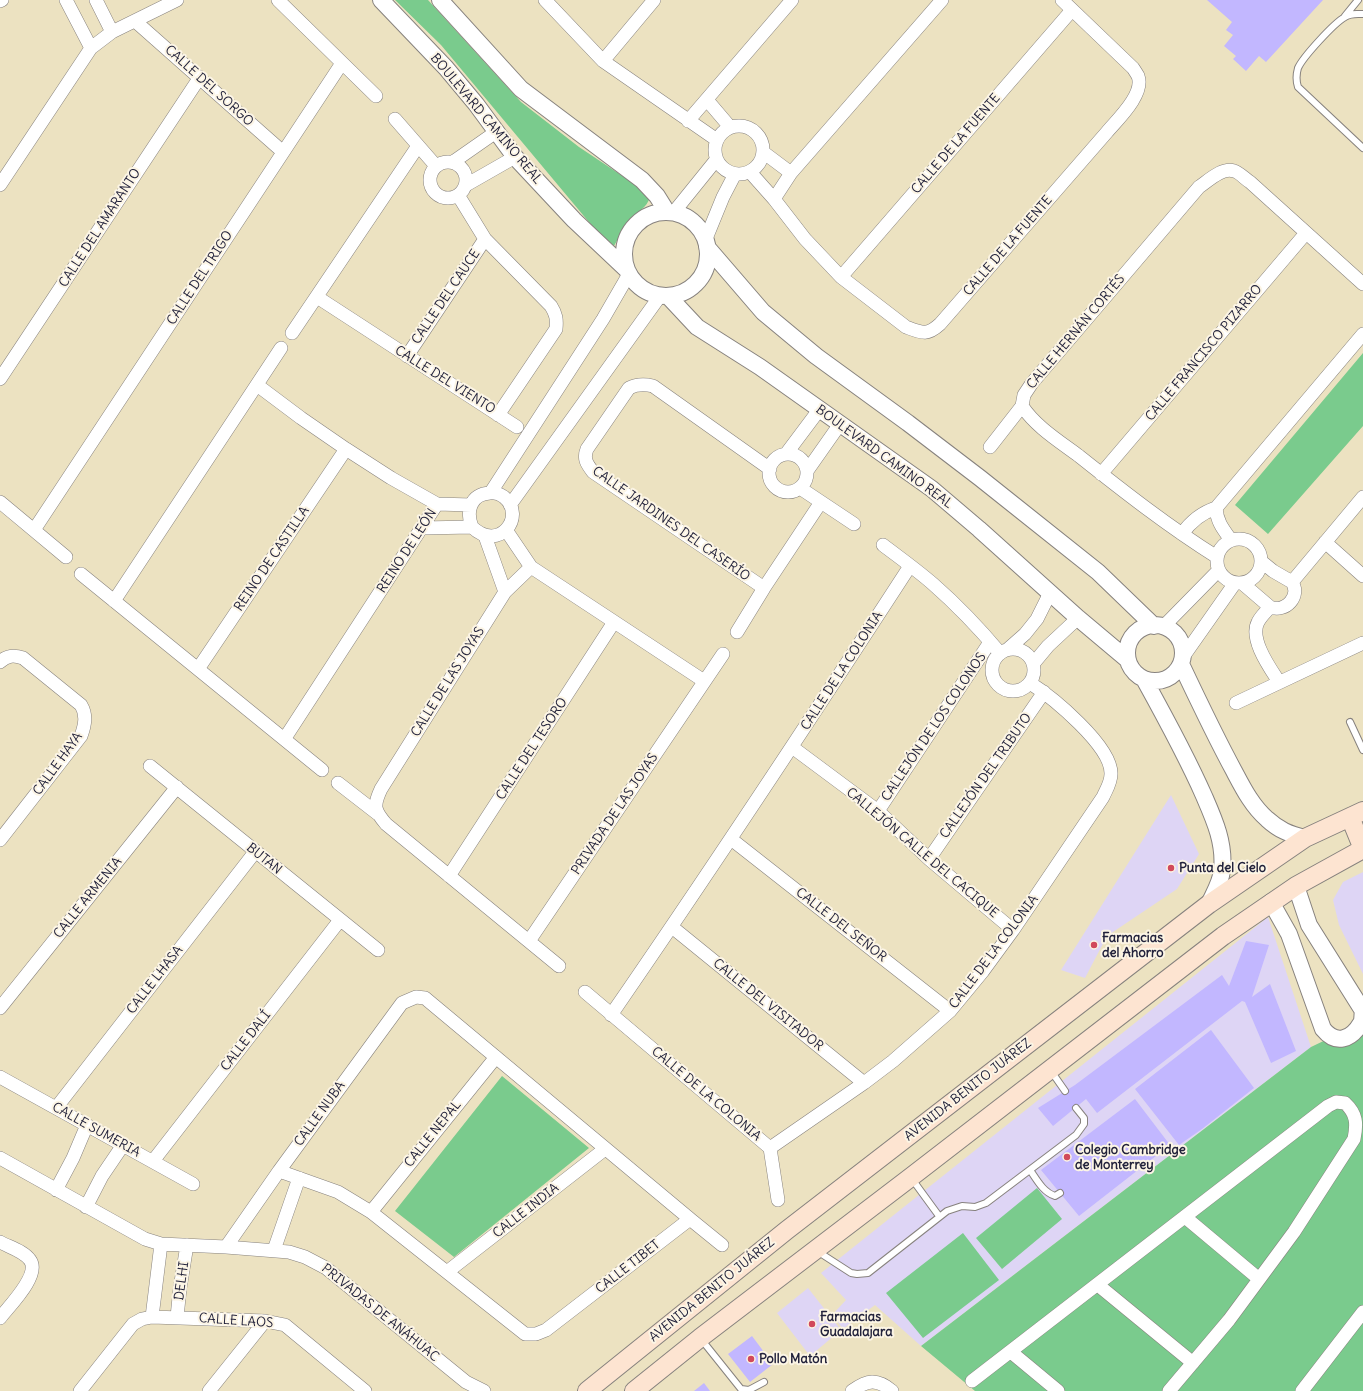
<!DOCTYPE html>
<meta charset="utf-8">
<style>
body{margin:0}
canvas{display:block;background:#ece2c1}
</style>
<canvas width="1363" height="1391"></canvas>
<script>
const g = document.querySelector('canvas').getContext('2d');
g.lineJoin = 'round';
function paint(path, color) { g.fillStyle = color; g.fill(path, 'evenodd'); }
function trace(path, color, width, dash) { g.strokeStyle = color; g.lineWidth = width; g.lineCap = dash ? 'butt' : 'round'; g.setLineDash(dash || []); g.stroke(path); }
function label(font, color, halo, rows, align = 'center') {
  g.font = font + ' Delius,sans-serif'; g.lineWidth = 4; g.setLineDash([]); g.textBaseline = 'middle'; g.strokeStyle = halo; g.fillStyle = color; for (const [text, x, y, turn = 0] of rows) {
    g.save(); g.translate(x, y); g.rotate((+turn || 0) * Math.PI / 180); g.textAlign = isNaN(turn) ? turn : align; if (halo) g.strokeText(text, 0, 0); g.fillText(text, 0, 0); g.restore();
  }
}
paint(new Path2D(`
 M1171 795 1199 854 1177 889 1107 936 1085 978 1061 970Z
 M1363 872V974L1339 925 1333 900 1343 882Z
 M1268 917 1311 1047 921 1346 875 1305 843 1329 832 1315 846 1300 821 1273Z
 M808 1288 841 1330 810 1356 777 1313Z`), '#ded5f5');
paint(new Path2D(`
 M395 0H428L521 102 579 147 642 189 650 197C647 208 637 212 629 221 623 229 619 237 614 246L593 227 441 45Z
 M1363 353V426L1268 534 1235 505Z
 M1363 1022V1391H975L921 1346 1311 1047Z
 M502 1076 589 1148 454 1257 395 1211Z
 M1037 1188 1062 1219 1002 1269 976 1238Z
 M963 1233 999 1280 923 1338 886 1293Z`), '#7acb8d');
paint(new Path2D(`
 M1207 0H1323L1266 62 1259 56 1246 71 1233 59 1236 56 1224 46 1233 35 1226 30 1232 22Z
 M1246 941 1269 945 1252 997 1270 984 1296 1051 1271 1063 1245 1002 1242 1001 1097 1113 1086 1099 1053 1126 1038 1108 1075 1085 1222 975 1229 986Z
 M1211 1030 1254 1088 1202 1129 1179 1145 1135 1089Z
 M1135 1099 1170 1145 1079 1216 1041 1170Z
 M752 1336 773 1364 750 1382 728 1354Z
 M704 1383 710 1391H694Z`), '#c2b7ff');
const service = new Path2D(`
 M1363 14C1356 14 1351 13 1345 17 1334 23 1303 57 1298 68 1296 75 1296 81 1298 87L1363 148
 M1345 16 1358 0
 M1350 722 1363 750
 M1051 1071 1065 1091
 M1030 1170C1037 1180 1043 1192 1055 1196L1060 1193
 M912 1179 939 1216
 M817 1251 851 1273 857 1274 868 1273 947 1211 962 1206 975 1207 986 1203 1076 1135 1084 1124V1118L1076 1108
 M701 1339 741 1389 749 1390 764 1382`);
const minor = new Path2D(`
 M66 0 91 48
 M96 0 112 32
 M278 0 376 96
 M545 0 603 61 717 140
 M0 1 2 0
 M135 21 283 152
 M603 61 654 0
 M707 100 730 127
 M395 119 436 166
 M688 121 792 0
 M715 150a24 24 0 1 1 48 0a24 24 0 1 1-48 0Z
 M763 152 791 173
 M430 180a18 18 0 1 1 36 0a18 18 0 1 1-36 0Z
 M453 162 496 132
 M750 172 774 199 805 239 841 277 906 327C922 333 927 336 940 324L1107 132C1117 120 1145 94 1138 76 1137 74 1135 71 1133 68L1062 0
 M0 185 91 48 112 32 177 0
 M466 185 515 157
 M458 195 485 239 551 306C556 314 557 319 556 329L498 415
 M774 199 791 173 942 0
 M674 212 716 160
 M705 241 723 197 735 174
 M841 277 1072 10
 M317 297 517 427
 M292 333 418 146
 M407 356 485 239
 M0 379 200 77
 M257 385 301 418 346 449 391 478 437 504 471 505
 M990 447 1022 406
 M786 454 819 410
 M769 473a19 19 0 1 1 38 0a19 19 0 1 1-38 0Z
 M807 471 840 424
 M1101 474 1306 233
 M800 488 854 524
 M491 492 603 319 629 274
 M0 502 66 557
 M510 505 660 296
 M1216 508C1217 522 1223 529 1231 540
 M422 528 472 527C499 553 527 516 504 497 500 494 495 492 490 493 470 494 466 512 472 527
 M34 530 342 63
 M506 530 531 567 704 681
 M1182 534C1191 521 1201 513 1216 508L1363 334
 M485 536 505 592
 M1217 561a22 22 0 1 1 44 0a22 22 0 1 1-44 0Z
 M1325 542 1363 576
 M883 545C900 558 917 570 933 584 957 605 979 628 1000 653
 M1217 557C1169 527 1123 491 1079 456 1059 441 1036 427 1022 406L1024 395 1032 383 1199 187C1208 181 1222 167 1234 171 1239 172 1245 179 1250 182L1363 284
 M1262 562 1273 571 1292 582
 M531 567 505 592 381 789C373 806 374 810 386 824L559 966
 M81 574 322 770
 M1242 583 1270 607
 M764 588 593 472C587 464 583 459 587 449L629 388C637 384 644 384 653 386L770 469
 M114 601 281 348
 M1163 627 1219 570
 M737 632 764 588 821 502
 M992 670a21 21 0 1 1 42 0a21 21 0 1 1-42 0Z
 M1008 649 1025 634 1037 619 1050 593
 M1183 657 1235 583
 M0 662C7 655 14 655 23 658L81 705C87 715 85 725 81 736L0 840
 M1033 664 1048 646 1078 618
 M198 669 346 449
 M1279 682C1270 668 1249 639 1258 622 1261 616 1266 612 1270 607 1286 613 1301 596 1292 582L1363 497
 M1236 703 1363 643
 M285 738 437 504
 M792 747 878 811 929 859 1013 930
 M150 766 378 950
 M338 783 378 814
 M878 811 990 642
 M731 839 950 1011
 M929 859 1044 692
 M449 876 614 622
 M672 927 864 1083
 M529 941 723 654
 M585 992 770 1148
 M0 1008 177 787
 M611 1015C713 867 812 717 910 566
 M0 1077 193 1184
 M56 1108 255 852
 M770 1148 864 1083 893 1061 950 1011 983 971 1013 930 1103 797C1106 790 1111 783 1111 774 1112 746 1052 697 1030 683
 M770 1148 778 1200
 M0 1158 145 1239 161 1244 226 1247 289 1252 305 1257 326 1268 466 1382 484 1391
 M153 1161 340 920
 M56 1190 73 1158 87 1125
 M86 1207 102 1176 123 1145
 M371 1212 496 1057
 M1185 1217 1259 1279
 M690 1219 722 1245
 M0 1242C9 1247 24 1251 30 1260 41 1275 9 1306 0 1318
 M226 1247 279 1171 402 1003 416 997 425 998 690 1219 546 1330 536 1334H525L371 1212 338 1192 279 1171
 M274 1250 299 1178
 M447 1272 605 1149
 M1098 1285 1193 1363
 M152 1317 161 1244
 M177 1317 180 1288 187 1245
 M1011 1352 1058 1391
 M972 1381 1328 1106 1336 1102 1345 1103C1357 1114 1357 1124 1354 1139L1294 1232 1229 1320 1169 1391
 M80 1391 133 1324 142 1319 152 1317 265 1321 285 1325 365 1391
 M209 1391 265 1321
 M852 1391C867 1380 877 1378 892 1391
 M1302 1391 1363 1312`);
const tertiary = new Path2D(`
 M381 0 446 68 476 104 515 157 574 220 627 270
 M440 0 521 89 642 180 657 196 667 212
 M624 254a42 42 0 1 1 84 0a42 42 0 1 1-84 0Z
 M707 247 763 312 816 356 908 423 980 478 1098 572 1154 626
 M668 296 697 327 760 367 932 489 979 529 1078 618 1128 660
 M1127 653a28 28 0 1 1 56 0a28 28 0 1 1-56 0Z
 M1181 664C1198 700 1215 736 1234 771 1243 788 1252 806 1267 819 1279 830 1289 834 1305 838
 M1144 679C1165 717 1186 755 1204 796 1214 819 1225 843 1222 870 1221 882 1214 893 1209 904
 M1271 902 1289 934 1323 1029C1336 1045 1351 1040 1361 1023 1363 1020 1362 1015 1363 1011L1309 925 1296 886`);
const secondary = new Path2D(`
 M1350 817 1363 849
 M587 1391 787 1230 1209 904 1305 838 1363 811
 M634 1391 700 1338 911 1177 1223 936 1296 886 1363 849`);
trace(service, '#87827e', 8);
trace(minor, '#87827e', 14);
trace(tertiary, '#87827e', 18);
trace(secondary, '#87827e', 20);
trace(service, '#fff', 6);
trace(minor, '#fff', 13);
trace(tertiary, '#fff', 16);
trace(secondary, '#fde4d1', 18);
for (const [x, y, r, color] of [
 [1171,868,4,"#d1495b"],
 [1094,945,4,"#d1495b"],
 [1067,1157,4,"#d1495b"],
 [812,1324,4,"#d1495b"],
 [751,1359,4,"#d1495b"]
]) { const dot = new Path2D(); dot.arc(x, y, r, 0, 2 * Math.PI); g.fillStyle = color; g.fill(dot); trace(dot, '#fcf5e5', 1.5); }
label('13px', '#22223b', '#fcf5e5', [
 ["CALLE DEL SORGO",209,86,42],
 ["BOULEVARD CAMINO REAL",486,119,50],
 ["CALLE DE LA FUENTE",956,144,-49],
 ["CALLE DEL AMARANTO",100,228,-57],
 ["CALLE DE LA FUENTE",1008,246,-49],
 ["CALLE DEL TRIGO",200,278,-57],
 ["CALLE DEL CAUCE",446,297,-56],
 ["CALLE HERNÁN CORTÉS",1076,332,-50],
 ["CALLE FRANCISCO PIZARRO",1204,353,-50],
 ["CALLE DEL VIENTO",445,380,32],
 ["BOULEVARD CAMINO REAL",884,457,36],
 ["CALLE JARDINES DEL CASERÍO",671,524,35],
 ["REINO DE LEÓN",407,551,-57],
 ["REINO DE CASTILLA",272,559,-56],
 ["CALLE DE LA COLONIA",842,671,-57],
 ["CALLE DE LAS JOYAS",448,682,-58],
 ["CALLEJÓN DE LOS COLONOS",934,727,-56],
 ["CALLE DEL TESORO",532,749,-57],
 ["CALLE HAYA",58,764,-54],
 ["CALLEJÓN DEL TRIBUTO",986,776,-55],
 ["PRIVADA DE LAS JOYAS",615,814,-56],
 ["CALLEJÓN CALLE DEL CACIQUE",922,853,40],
 ["BUTAN",264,859,39],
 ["CALLE ARMENIA",88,898,-51],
 ["CALLE DEL SEÑOR",841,925,38],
 ["CALLE DE LA COLONIA",994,952,-53],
 ["CALLE LHASA",155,980,-52],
 ["CALLE DEL VISITADOR",768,1005,39],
 ["CALLE DALÍ",246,1041,-52],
 ["AVENIDA BENITO JUÁREZ",968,1090,-38],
 ["CALLE DE LA COLONIA",706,1094,40],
 ["CALLE NUBA",320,1114,-54],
 ["CALLE SUMERIA",96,1130,29],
 ["CALLE NEPAL",433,1134,-51],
 ["CALLE INDIA",526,1211,-38],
 ["CALLE TIBET",628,1267,-38],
 ["DELHI",182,1281,-82],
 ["AVENIDA BENITO JUÁREZ",712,1290,-39],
 ["PRIVADAS DE ANÁHUAC",380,1313,39],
 ["CALLE LAOS",236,1321,4]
]);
label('bold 13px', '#22223b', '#fcf5e5', [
 ["Punta del Cielo",1179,868],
 ["Farmacias",1102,938],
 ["del Ahorro",1102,953],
 ["Colegio Cambridge",1075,1150],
 ["de Monterrey",1075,1165],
 ["Farmacias",820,1317],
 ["Guadalajara",820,1332],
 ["Pollo Matón",759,1359]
], 'left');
</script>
